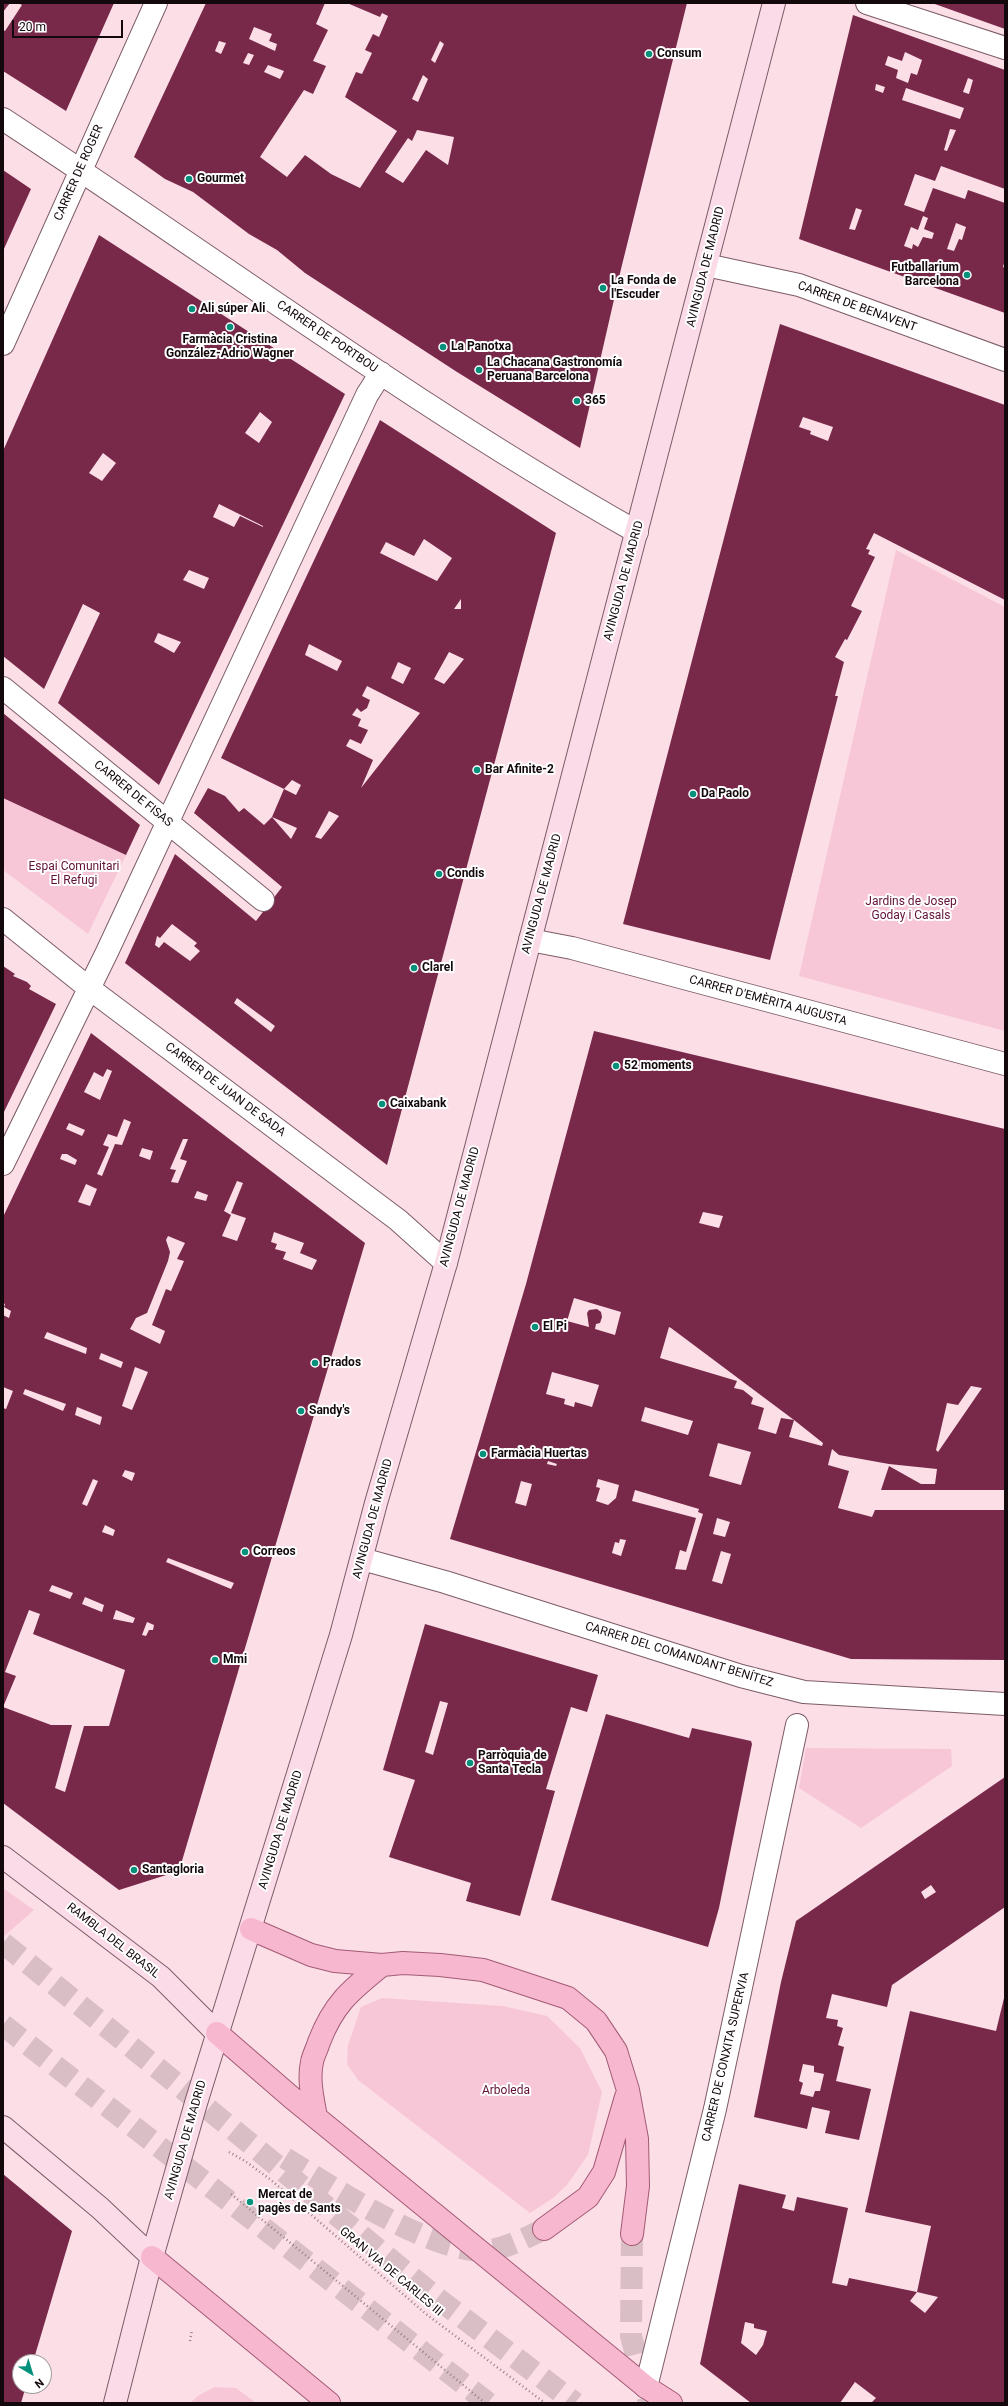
<!DOCTYPE html>
<meta charset="utf-8">
<style>
body{margin:0}
#map{position:relative;width:1008px;height:2406px;overflow:hidden;background:#fcdee7;font-family:Roboto,sans-serif}
canvas{display:block}
.frame{position:absolute;inset:0;border:4px solid #13080c;pointer-events:none}
.north{position:absolute;left:12px;top:2354px;width:40px;height:40px;box-sizing:border-box;background:#fff;border:1px solid #a19c9e;border-radius:50%;rotate:142deg;font-size:11px;font-weight:700;line-height:16px;text-align:center;color:#13080c}
.north::after{content:'';display:block;margin:auto;width:14px;height:18px;background:#04917c;clip-path:polygon(50% 0,100% 100%,50% 72%,0 100%)}
.scale{position:absolute;left:12px;top:20px;width:111px;height:18px;box-sizing:border-box;border:2px solid #13080c;border-top:0;padding-left:5px;font-size:12px;line-height:14px;white-space:nowrap;color:#13080c;-webkit-text-stroke:3px #fff;paint-order:stroke}
</style>
<div id="map">
<canvas width="1008" height="2406"></canvas>
<div class="frame"></div>
<div class="north">N</div>
<div class="scale">20 m</div>
</div>
<script>
const g = document.querySelector('canvas').getContext('2d');
g.lineJoin = 'round';
function paint(path, color) { g.fillStyle = color; g.fill(path, 'evenodd'); }
function trace(path, color, width, dash) { g.strokeStyle = color; g.lineWidth = width; g.lineCap = dash ? 'butt' : 'round'; g.setLineDash(dash || []); g.stroke(path); }
function label(font, color, halo, rows, align = 'center') {
  g.font = font + ' Roboto,sans-serif'; g.lineWidth = 4; g.setLineDash([]); g.textBaseline = 'middle'; g.strokeStyle = halo; g.fillStyle = color; for (const [text, x, y, turn = 0] of rows) {
    g.save(); g.translate(x, y); g.rotate((+turn || 0) * Math.PI / 180); g.textAlign = isNaN(turn) ? turn : align; if (halo) g.strokeText(text, 0, 0); g.fillText(text, 0, 0); g.restore();
  }
}
paint(new Path2D(`
 M896 550 1005 607V1031L799 976Z
 M3 798 126 855 88 934 3 870Z
 M806 1748 951 1749 952 1766 861 1828 799 1788Z
 M3 1888 34 1910 3 1937Z
 M382 1998 503 2006 547 2016 580 2048 602 2092 588 2155 567 2185 553 2198 530 2213 358 2080 347 2064 348 2045 361 2007Z
 M215 2387 236 2388 256 2403H190L199 2395Z`), '#f8c7d7');
paint(new Path2D(`
 M3 3H10L3 12Z
 M18 3H114L66 111 3 71V30L5 31 22 5Z
 M206 3H325L316 24 328 30 313 61 326 66 313 94 304 90 260 157 287 177 305 155 331 174 360 188 397 131 345 97 356 72 362 74 372 53 365 50 373 34 379 37 388 16 382 13 380 17 347 3H687L621 269 580 448 457 372 305 273 277 250 249 234 193 192 165 179 134 157ZM254 27 272 34 269 41 277 44 275 51 249 39ZM219 41 226 43 221 54 215 51ZM440 41 444 44 435 63 431 60ZM248 53 254 55 249 65 243 63ZM268 65 284 71 280 79 264 72ZM423 75 428 79 418 102 412 99ZM417 130 454 137 448 165 426 150 403 183 385 172 408 138 412 141Z
 M932 3H1005V29Z
 M853 15 1005 70V189L941 166 935 181 915 174 904 205 924 212 933 188 965 199 968 190 1005 203V260L1003 267 1005 268V313L799 239ZM905 52 922 60 917 75 911 73 908 83 896 78 898 70 885 65 888 56 902 61ZM968 78 973 80 969 94 963 92ZM876 84 885 87 883 93 875 90ZM906 88 964 108 960 119 902 100ZM950 129 956 130 947 151 944 150ZM856 208 862 210 855 230 849 229ZM923 216 928 218 924 229 934 233 932 239 923 237 918 247 913 244 912 249 904 246 911 227 918 230ZM956 223 966 227 962 240 959 239 954 251 947 249Z
 M3 170 31 189 3 251Z
 M99 235 345 394 159 785 58 703 100 613 83 604 44 689 3 656V451ZM260 412 272 422 259 443 245 433ZM103 453 116 463 102 481 89 473ZM219 504 263 526V527L240 516 234 527 213 517ZM189 570 209 578 204 589 183 580ZM158 633 181 642 174 653 154 642Z
 M780 324 1005 405V600L874 533 866 549 870 550 868 554 875 557 851 606 862 611 847 640 845 639 835 657 844 662 835 696H838L770 960 623 924ZM803 417 833 427 828 441 810 434 811 431 799 427Z
 M380 420 556 533 387 1165 125 963 175 854 256 921 282 887 194 813 208 788 225 796 239 812 244 808 264 825 272 817 291 839 297 828 272 817 284 789 296 795 301 785 292 780 284 789 221 758ZM424 539 452 558 437 581 380 553 386 542 414 556ZM461 599V609H454ZM309 644 342 661 337 671 305 655ZM449 652 464 659 444 684 434 679ZM398 662 411 668 403 684 391 678ZM367 686 420 713 361 788 373 760 346 746 350 739 361 744 368 730 358 726 361 719 352 715 357 708 361 712 367 708 370 700 362 696ZM329 811 339 816 321 839 315 837ZM172 924 197 943 194 946 200 951 190 961 164 942 159 948 155 945 157 936 160 938ZM237 998 275 1026 271 1032 234 1003Z
 M3 713 140 825 126 855 3 798Z
 M3 966 15 974 13 976 27 982 31 986 29 989 56 1004 3 1114Z
 M594 1031 1005 1129V1490H881L889 1466 921 1484H935L937 1469 889 1464 839 1455 832 1449 828 1465 849 1471 838 1508 872 1517 875 1510H1005V1660L851 1659 450 1539 526 1284ZM703 1212 723 1216 719 1228 699 1223ZM574 1298 621 1312 615 1335 595 1329 596 1324 600 1323 602 1317 601 1312 597 1309 589 1310 587 1313 589 1327 567 1321ZM669 1327 671 1328 794 1420 781 1418 776 1434 758 1429 764 1408 751 1404 753 1398 743 1390 734 1388 737 1381 660 1358ZM552 1372 599 1385 592 1407 575 1402 574 1407 564 1404 565 1399 546 1394ZM971 1386 982 1388 938 1452 936 1450 947 1403 958 1405ZM645 1407 693 1421 688 1435 641 1421ZM794 1420 823 1443 822 1446 789 1437ZM718 1443 751 1452 741 1485 709 1476ZM548 1461 557 1464 556 1466 547 1464ZM598 1479 619 1485 616 1498 608 1505 596 1501 600 1488 596 1487ZM521 1481 532 1484 526 1506 515 1503ZM635 1490 699 1509 698 1512 703 1514 686 1570 675 1569 680 1550 686 1552 696 1518 632 1501ZM717 1518 730 1522 725 1537 713 1534ZM620 1539 626 1540 621 1556 612 1553 615 1542 619 1543ZM721 1551 731 1554 722 1584 712 1581Z
 M91 1033 365 1243 179 1871 119 1890 3 1803V1408L6 1409 13 1391 3 1387V1315L9 1318 11 1311 4 1307 5 1304 3 1303V1217ZM107 1069 112 1071 100 1100 84 1092 94 1072 103 1077ZM124 1119 131 1122 122 1145 115 1144 102 1176 97 1174 109 1147 103 1145 108 1134 117 1137ZM69 1123 85 1130 82 1136 66 1129ZM183 1139H188L180 1159 187 1161 178 1183 171 1182 176 1170 170 1169ZM142 1148 153 1151 150 1160 139 1156ZM62 1154H67L77 1160 75 1165 60 1159ZM237 1181 243 1183 231 1213 246 1218 237 1241 222 1236 231 1215 224 1211ZM86 1184 97 1189 90 1206 78 1202ZM197 1191 208 1195 206 1201 194 1198ZM274 1232 304 1243 300 1253 317 1260 312 1270 283 1259 286 1252 275 1249 277 1244 271 1242ZM168 1236 185 1243 177 1259 184 1261 171 1291 166 1289 152 1325 165 1331 160 1344 130 1329 136 1318 147 1313 168 1261 170 1252 166 1240ZM47 1332 87 1348 86 1354 44 1338ZM101 1353 123 1362 121 1368 99 1359ZM135 1367 148 1372 132 1410 122 1406ZM25 1389 66 1404 63 1411 23 1394ZM77 1407 102 1417 100 1425 75 1415ZM125 1470 135 1473 132 1481 122 1476ZM93 1479 98 1481 87 1506 82 1504ZM105 1525 115 1530 113 1536 102 1532ZM168 1558 234 1583 231 1589 166 1562ZM52 1585 73 1593 70 1599 49 1591ZM85 1597 104 1605 102 1612 82 1604ZM29 1610 40 1614 33 1634 125 1670 109 1726H84L65 1792 55 1788 72 1725H51L3 1707 16 1676 5 1672ZM116 1610 135 1618 133 1623 113 1619ZM147 1622 154 1625 153 1630H149L146 1636 142 1635Z
 M425 1624 598 1675 587 1712 571 1707 546 1789 555 1791 520 1916 466 1901 471 1883 389 1857 415 1780 383 1770ZM440 1701 448 1703 433 1755 425 1752Z
 M606 1714 689 1738 692 1728 751 1741 752 1744 719 1908 708 1947 551 1900Z
 M1005 1777V1907L892 1985 887 2007 832 1994 826 2018 838 2020 837 2026 843 2028 838 2045 844 2047 836 2081 871 2089 859 2140 825 2133 830 2111 812 2107 807 2129 754 2117 781 1982 796 1921ZM931 1885 936 1892 925 1899 921 1892ZM803 2064 814 2066V2072L824 2074 820 2091H815L813 2097 800 2094 803 2083 799 2081Z
 M1005 1994V2403H871L876 2398 855 2382 840 2403H751L700 2364 739 2184 786 2195 782 2208 794 2211 797 2197 848 2208 832 2283 847 2286 849 2278 917 2292 931 2226 865 2212 910 2011 996 2031ZM917 2292 938 2297 925 2313 910 2301ZM745 2322 754 2324V2328L767 2331 763 2345 756 2355 741 2343Z
 M3 2174 72 2231 33 2362H20V2386H26L21 2403H3Z`), '#78294a');
trace(new Path2D(`
 M3 1943 224 2122 437 2298 575 2403
 M3 2025 488 2403
 M285 2158C331 2186 438 2258 491 2250 509 2247 528 2237 544 2229
 M632 2234 631 2336 649 2403`), '#d9bec6', 22, [22, 11]);
const street = new Path2D(`
 M867 3 1005 48
 M3 119C214 257 417 408 637 532
 M706 265 799 285 1005 360
 M3 344 156 3
 M3 688 263 900
 M3 919 90 989 398 1220 446 1263
 M530 940 572 948 1005 1064
 M3 1164 107 952 367 395 381 373
 M362 1559 445 1582 741 1676 804 1692 1005 1704
 M646 2387 715 2109 797 1725`);
const secondary = new Path2D(`
 M3 1857 161 1977 217 2033
 M3 2127 100 2208 152 2257
 M115 2403 152 2257 196 2103 341 1635 376 1503 446 1263 774 3`);
const primary = new Path2D(`
 M251 1929 311 1955 335 1961 382 1965 403 1963 440 1965 483 1970 568 1998 596 2021 616 2051 628 2090 637 2139 638 2186 632 2234
 M217 2033 291 2097 646 2387 671 2403
 M316 2117C313 2100 308 2080 312 2062 313 2056 317 2049 319 2042 334 2003 351 1990 382 1965
 M544 2229 588 2197 604 2172 626 2097
 M152 2257 329 2403`);
trace(street, '#7c5c67', 24);
trace(secondary, '#7c5c67', 24);
trace(primary, '#a35b75', 24);
trace(new Path2D(`
 M229 2152 245 2161 271 2180 426 2314 545 2403
 M231 2194 485 2403
 M190 2341 192 2330`), '#968087', 2.5, [1, 3]);
trace(street, '#fff', 22);
trace(secondary, '#fbdbe7', 22);
trace(primary, '#f7b7ce', 22);
for (const [x, y, r, color] of [
 [649,54,4,"#04917c"],
 [189,179,4,"#04917c"],
 [967,275,4,"#04917c"],
 [603,288,4,"#04917c"],
 [192,309,4,"#04917c"],
 [230,327,4,"#04917c"],
 [443,347,4,"#04917c"],
 [479,370,4,"#04917c"],
 [577,401,4,"#04917c"],
 [477,770,4,"#04917c"],
 [693,794,4,"#04917c"],
 [439,874,4,"#04917c"],
 [414,968,4,"#04917c"],
 [616,1066,4,"#04917c"],
 [382,1104,4,"#04917c"],
 [535,1327,4,"#04917c"],
 [315,1363,4,"#04917c"],
 [301,1411,4,"#04917c"],
 [483,1454,4,"#04917c"],
 [245,1552,4,"#04917c"],
 [215,1660,4,"#04917c"],
 [470,1763,4,"#04917c"],
 [134,1870,4,"#04917c"],
 [250,2202,4,"#04917c"]
]) { const dot = new Path2D(); dot.arc(x, y, r, 0, 2 * Math.PI); g.fillStyle = color; g.fill(dot); trace(dot, '#fff', 1.5); }
label('bold 12px', '#13080c', '#fff', [
 ["Consum",657,54],
 ["Gourmet",197,179],
 ["Futballarium",959,268,"right"],
 ["Barcelona",959,282,"right"],
 ["La Fonda de",611,281],
 ["l'Escuder",611,295],
 ["Ali súper Ali",200,309],
 ["Farmàcia Cristina",230,340,"center"],
 ["González-Adrio Wagner",230,354,"center"],
 ["La Panotxa",451,347],
 ["La Chacana Gastronomía",487,363],
 ["Peruana Barcelona",487,377],
 ["365",585,401],
 ["Bar Afinite-2",485,770],
 ["Da Paolo",701,794],
 ["Condis",447,874],
 ["Clarel",422,968],
 ["52 moments",624,1066],
 ["Caixabank",390,1104],
 ["El Pi",543,1327],
 ["Prados",323,1363],
 ["Sandy's",309,1411],
 ["Farmàcia Huertas",491,1454],
 ["Correos",253,1552],
 ["Mmi",223,1660],
 ["Parròquia de",478,1756],
 ["Santa Tecla",478,1770],
 ["Santagloria",142,1870],
 ["Mercat de",258,2195],
 ["pagès de Sants",258,2209]
], 'left');
label('12px', '#13080c', '#fff', [
 ["CARRER DE ROGER",79,173,-66],
 ["AVINGUDA DE MADRID",706,267,-76],
 ["CARRER DE BENAVENT",857,307,20],
 ["CARRER DE PORTBOU",327,337,34],
 ["AVINGUDA DE MADRID",624,581,-75],
 ["CARRER DE FISAS",133,794,39],
 ["AVINGUDA DE MADRID",542,894,-75],
 ["CARRER D'EMÈRITA AUGUSTA",768,1001,15],
 ["CARRER DE JUAN DE SADA",225,1090,37],
 ["AVINGUDA DE MADRID",460,1207,-75],
 ["AVINGUDA DE MADRID",373,1519,-75],
 ["CARRER DEL COMANDANT BENÍTEZ",679,1655,17],
 ["AVINGUDA DE MADRID",281,1830,-73],
 ["RAMBLA DEL BRASIL",113,1941,38],
 ["CARRER DE CONXITA SUPERVIA",726,2057,-77],
 ["AVINGUDA DE MADRID",186,2140,-74],
 ["GRAN VIA DE CARLES III",391,2272,40]
]);
label('12px', '#611036', '#fff', [
 ["Espai Comunitari",74,867],
 ["El Refugi",74,881],
 ["Jardins de Josep",911,902],
 ["Goday i Casals",911,916],
 ["Arboleda",506,2091]
]);
</script>
